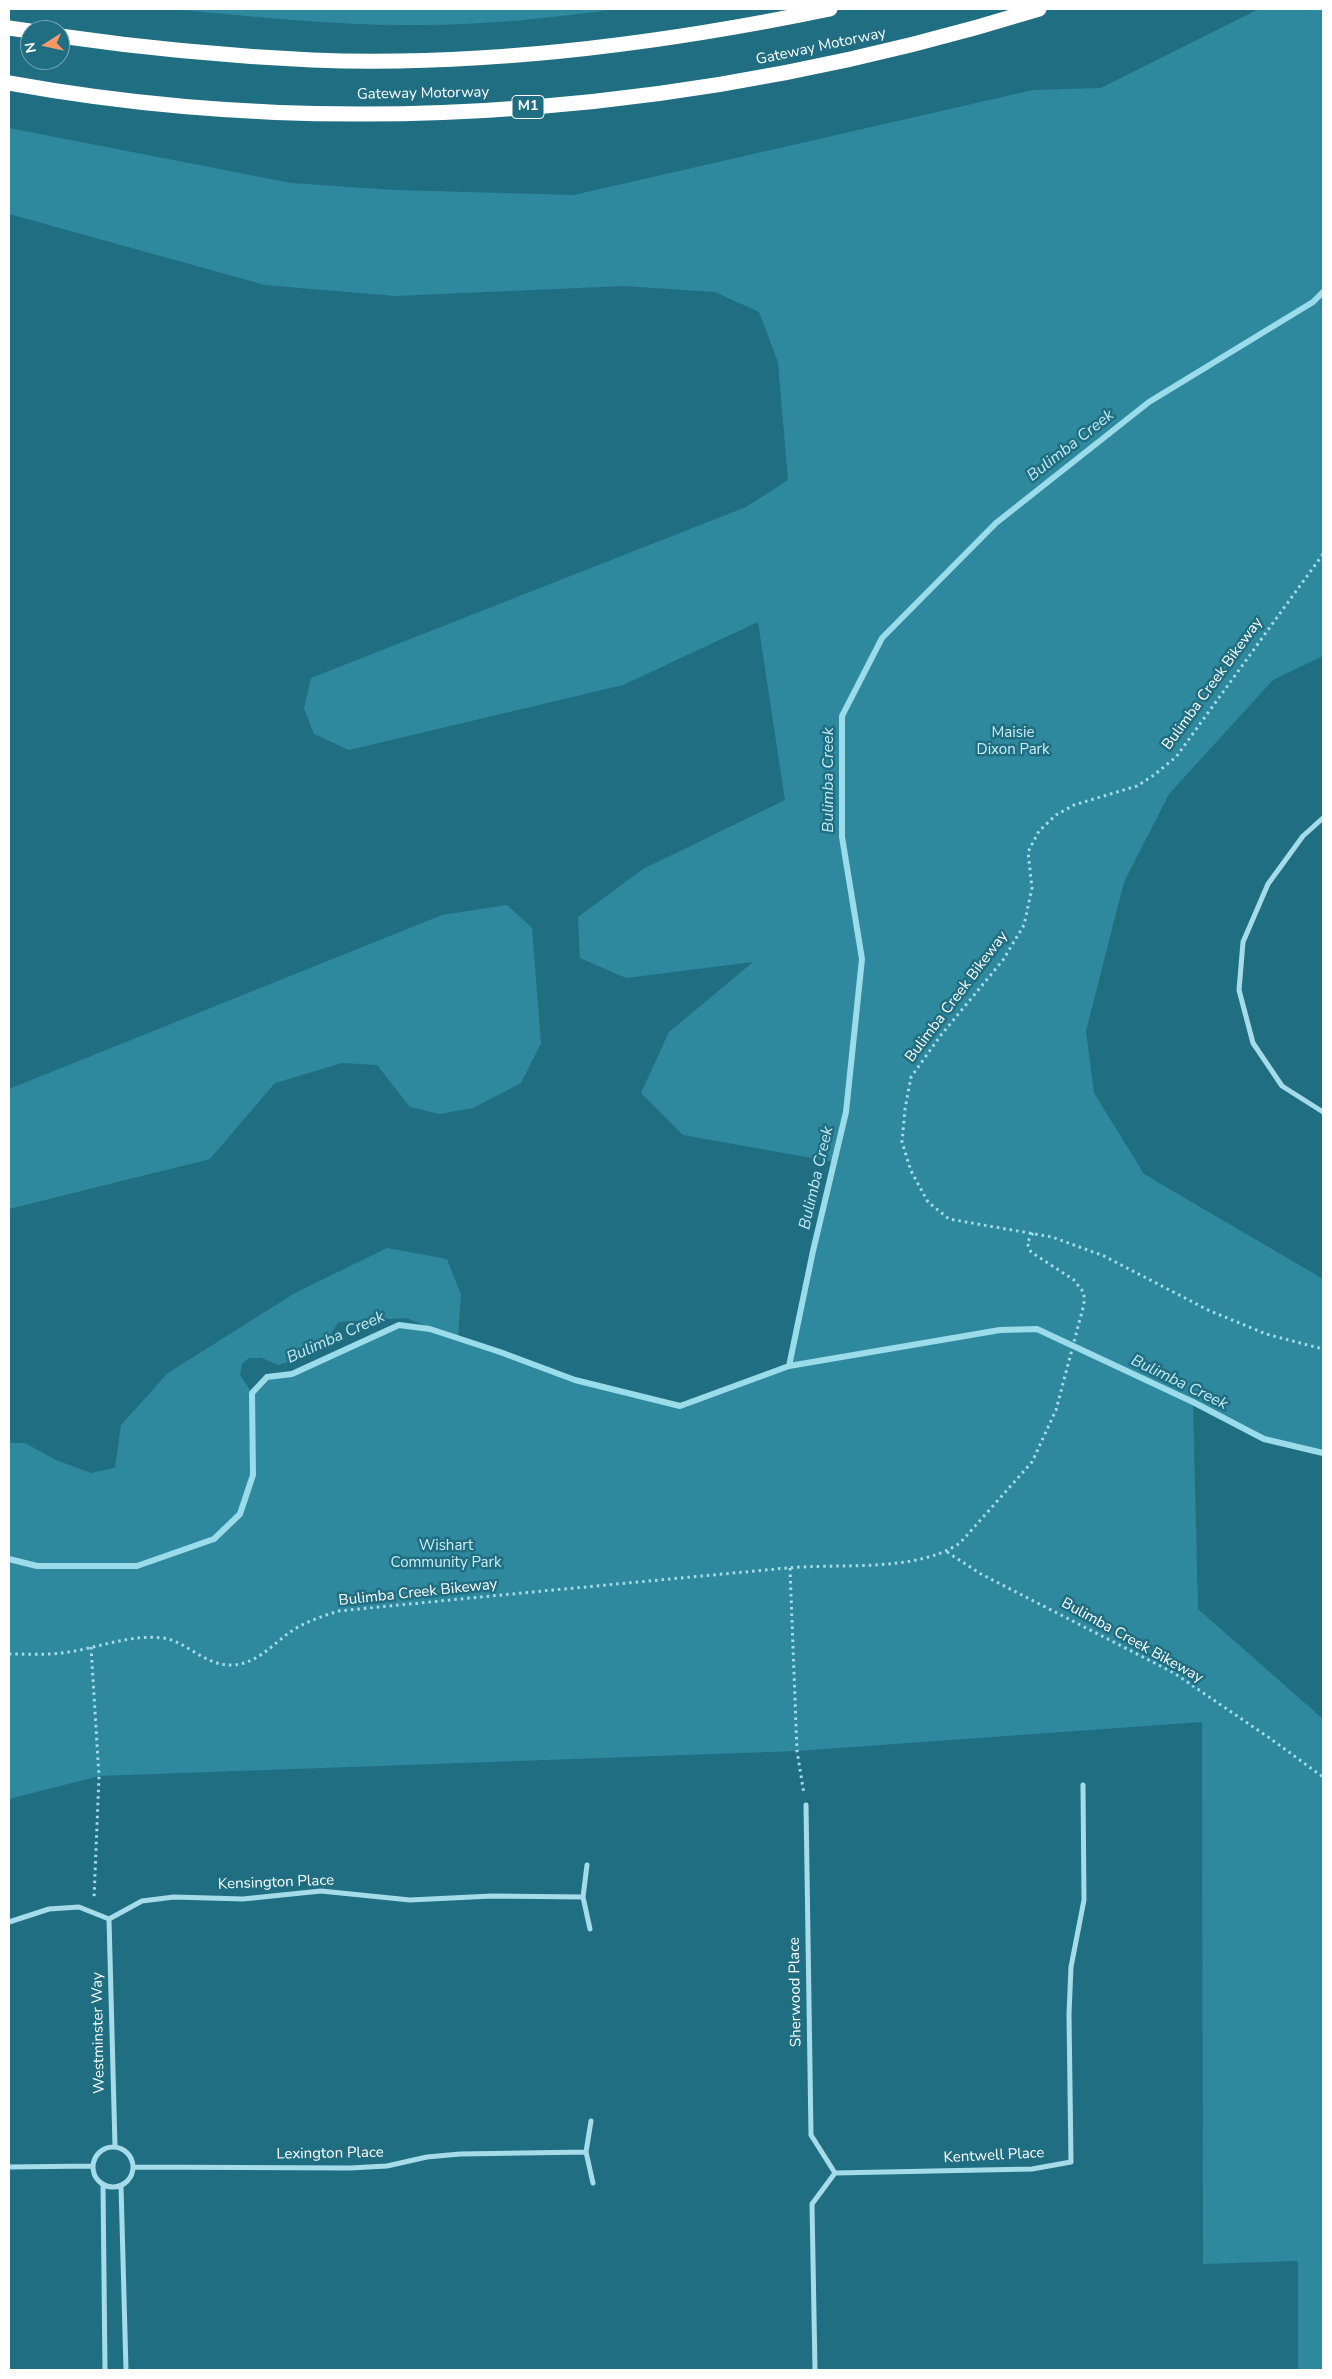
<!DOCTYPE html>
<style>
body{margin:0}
#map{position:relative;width:1332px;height:2379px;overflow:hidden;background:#206e82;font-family:"Nunito Sans",sans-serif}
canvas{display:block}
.frame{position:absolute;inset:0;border:10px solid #fff;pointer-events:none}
.north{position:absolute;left:20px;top:20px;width:50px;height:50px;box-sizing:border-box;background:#206e82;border:1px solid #79a8b4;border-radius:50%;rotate:260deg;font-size:14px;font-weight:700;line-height:20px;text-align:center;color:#fff}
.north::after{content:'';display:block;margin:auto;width:18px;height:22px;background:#f69967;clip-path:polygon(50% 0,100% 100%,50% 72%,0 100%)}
</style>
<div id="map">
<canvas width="1332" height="2379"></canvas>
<div class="frame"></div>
<div class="north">N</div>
</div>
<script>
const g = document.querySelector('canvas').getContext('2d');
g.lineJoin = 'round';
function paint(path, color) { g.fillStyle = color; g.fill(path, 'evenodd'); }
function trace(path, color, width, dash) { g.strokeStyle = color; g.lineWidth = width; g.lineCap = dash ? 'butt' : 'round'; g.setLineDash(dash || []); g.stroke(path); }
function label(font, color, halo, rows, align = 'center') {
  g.font = font + ' "Nunito Sans",sans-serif'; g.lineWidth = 5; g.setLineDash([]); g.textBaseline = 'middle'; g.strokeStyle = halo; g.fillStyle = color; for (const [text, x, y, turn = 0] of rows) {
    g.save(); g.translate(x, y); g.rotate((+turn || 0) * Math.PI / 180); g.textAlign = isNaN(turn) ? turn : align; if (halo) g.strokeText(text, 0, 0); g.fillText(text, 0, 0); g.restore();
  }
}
paint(new Path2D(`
 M168 9H617C551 18 485 25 419 25 335 26 251 16 168 9Z
 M1259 9H1323V656L1273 680 1169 794 1124 882 1086 1031 1094 1093 1144 1174 1323 1279V1453L1264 1439 1193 1402 1198 1609 1323 1719V2370H1298V2261L1203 2264 1202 1722 797 1751 99 1776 9 1799V1443H25L56 1460 91 1473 115 1468 121 1425 168 1373 295 1293 387 1248 447 1259 461 1295 458 1338 575 1380 680 1406 789 1366 813 1251 834 1162 683 1135 641 1093 669 1032 753 962 626 978 580 958 578 917 643 869 785 800 758 622 623 685 349 750 314 734 304 708 311 678 746 507 788 480 778 362 759 312 715 292 624 286 395 296 265 285 9 214V128L291 183 394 190 574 195 1033 90 1101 88ZM406 1318 444 1333 430 1329 399 1325 292 1374 267 1377 252 1393 240 1375 242 1364 249 1358H262L278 1365 307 1357 324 1346 338 1322Z
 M507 905 532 928 541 1043 521 1083 473 1108 439 1114 410 1107 377 1065 342 1063 275 1083 210 1159 9 1209V1089L442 915Z`), '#2f899e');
trace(new Path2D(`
 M789 1366 813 1251 846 1112 862 959 842 837V716L882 638 996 523 1149 402 1313 302 1323 292
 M9 1559 37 1566H137L214 1539 240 1514 253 1475 252 1393 267 1377 292 1374 399 1325 430 1329 500 1352 575 1380 680 1406 789 1366 1000 1330 1037 1329 1193 1402 1264 1439 1323 1453`), '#9adcea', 6);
trace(new Path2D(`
 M1323 554 1176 757 1154 775 1137 786 1074 805 1056 815 1039 831 1028 852 1032 888 1024 925 1003 960 941 1035 911 1077 905 1109 902 1142 911 1171 928 1202 949 1219 1052 1237 1104 1256 1208 1310 1266 1334 1323 1349
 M947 1552 981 1574 1174 1673 1271 1739 1323 1777
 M790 1568 797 1751 804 1794
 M91 1647 99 1776 94 1899
 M9 1654C26 1654 45 1655 62 1653 96 1649 128 1634 163 1638 186 1641 205 1666 232 1665 257 1664 272 1645 290 1632 305 1622 322 1616 339 1611 488 1596 638 1582 787 1568 840 1563 915 1573 960 1543L1032 1462 1056 1410 1084 1304V1293L1074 1280 1031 1252 1027 1243 1033 1233`), '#a6dce9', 3, [2.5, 4]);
trace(new Path2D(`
 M1323 818 1303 836 1268 884 1243 942 1239 990 1253 1043 1282 1086 1323 1112
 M806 1805 811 2135 835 2173
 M587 1865 583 1897 590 1929
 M109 1919 115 2146
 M9 1922 49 1909 79 1907 109 1919 142 1901 174 1897 243 1899 321 1891 410 1900 492 1896 583 1897
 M591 2121 586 2152 593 2183
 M93 2167a20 20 0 1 1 40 0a20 20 0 1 1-40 0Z
 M9 2167 93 2166
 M133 2167 350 2168 387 2166 427 2157 460 2154 586 2152
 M103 2184 105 2370
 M121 2186 126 2370
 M815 2370 812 2204 835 2173 1032 2169 1071 2162 1069 2014 1071 1967 1084 1900 1083 1785`), '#a6dce9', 5);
trace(new Path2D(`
 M9 28 30 31
 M60 36C143 48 228 56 312 60 486 67 661 44 830 9
 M9 83C351 145 709 111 1039 9`), '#fff', 15);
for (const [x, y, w] of [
 [528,107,32]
]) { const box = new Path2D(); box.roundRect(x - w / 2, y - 11.5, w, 23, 4); g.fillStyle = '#206e82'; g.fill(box); trace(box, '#fff', 1); }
label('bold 14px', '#fff', null, [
 ["M1",528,107]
]);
label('15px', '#fff', '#206e82', [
 ["Gateway Motorway",821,47,-12],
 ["Gateway Motorway",423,94,-1],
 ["Bulimba Creek Bikeway",1213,684,-54],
 ["Bulimba Creek Bikeway",957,997,-53],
 ["Bulimba Creek Bikeway",418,1593,-6],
 ["Bulimba Creek Bikeway",1132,1641,29],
 ["Kensington Place",276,1883,-2],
 ["Sherwood Place",796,1992,-91],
 ["Westminster Way",99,2033,-91],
 ["Lexington Place",330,2154,-1],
 ["Kentwell Place",994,2156,-3]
]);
label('15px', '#caeef7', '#206e82', [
 ["Maisie",1013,733],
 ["Dixon Park",1013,750],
 ["Wishart",446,1546],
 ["Community Park",446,1563]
]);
label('italic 16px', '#c1eaf3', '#206e82', [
 ["Bulimba Creek",1071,446,-38],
 ["Bulimba Creek",829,780,-90],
 ["Bulimba Creek",817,1178,-77],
 ["Bulimba Creek",336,1338,-24],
 ["Bulimba Creek",1179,1383,26]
]);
</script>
